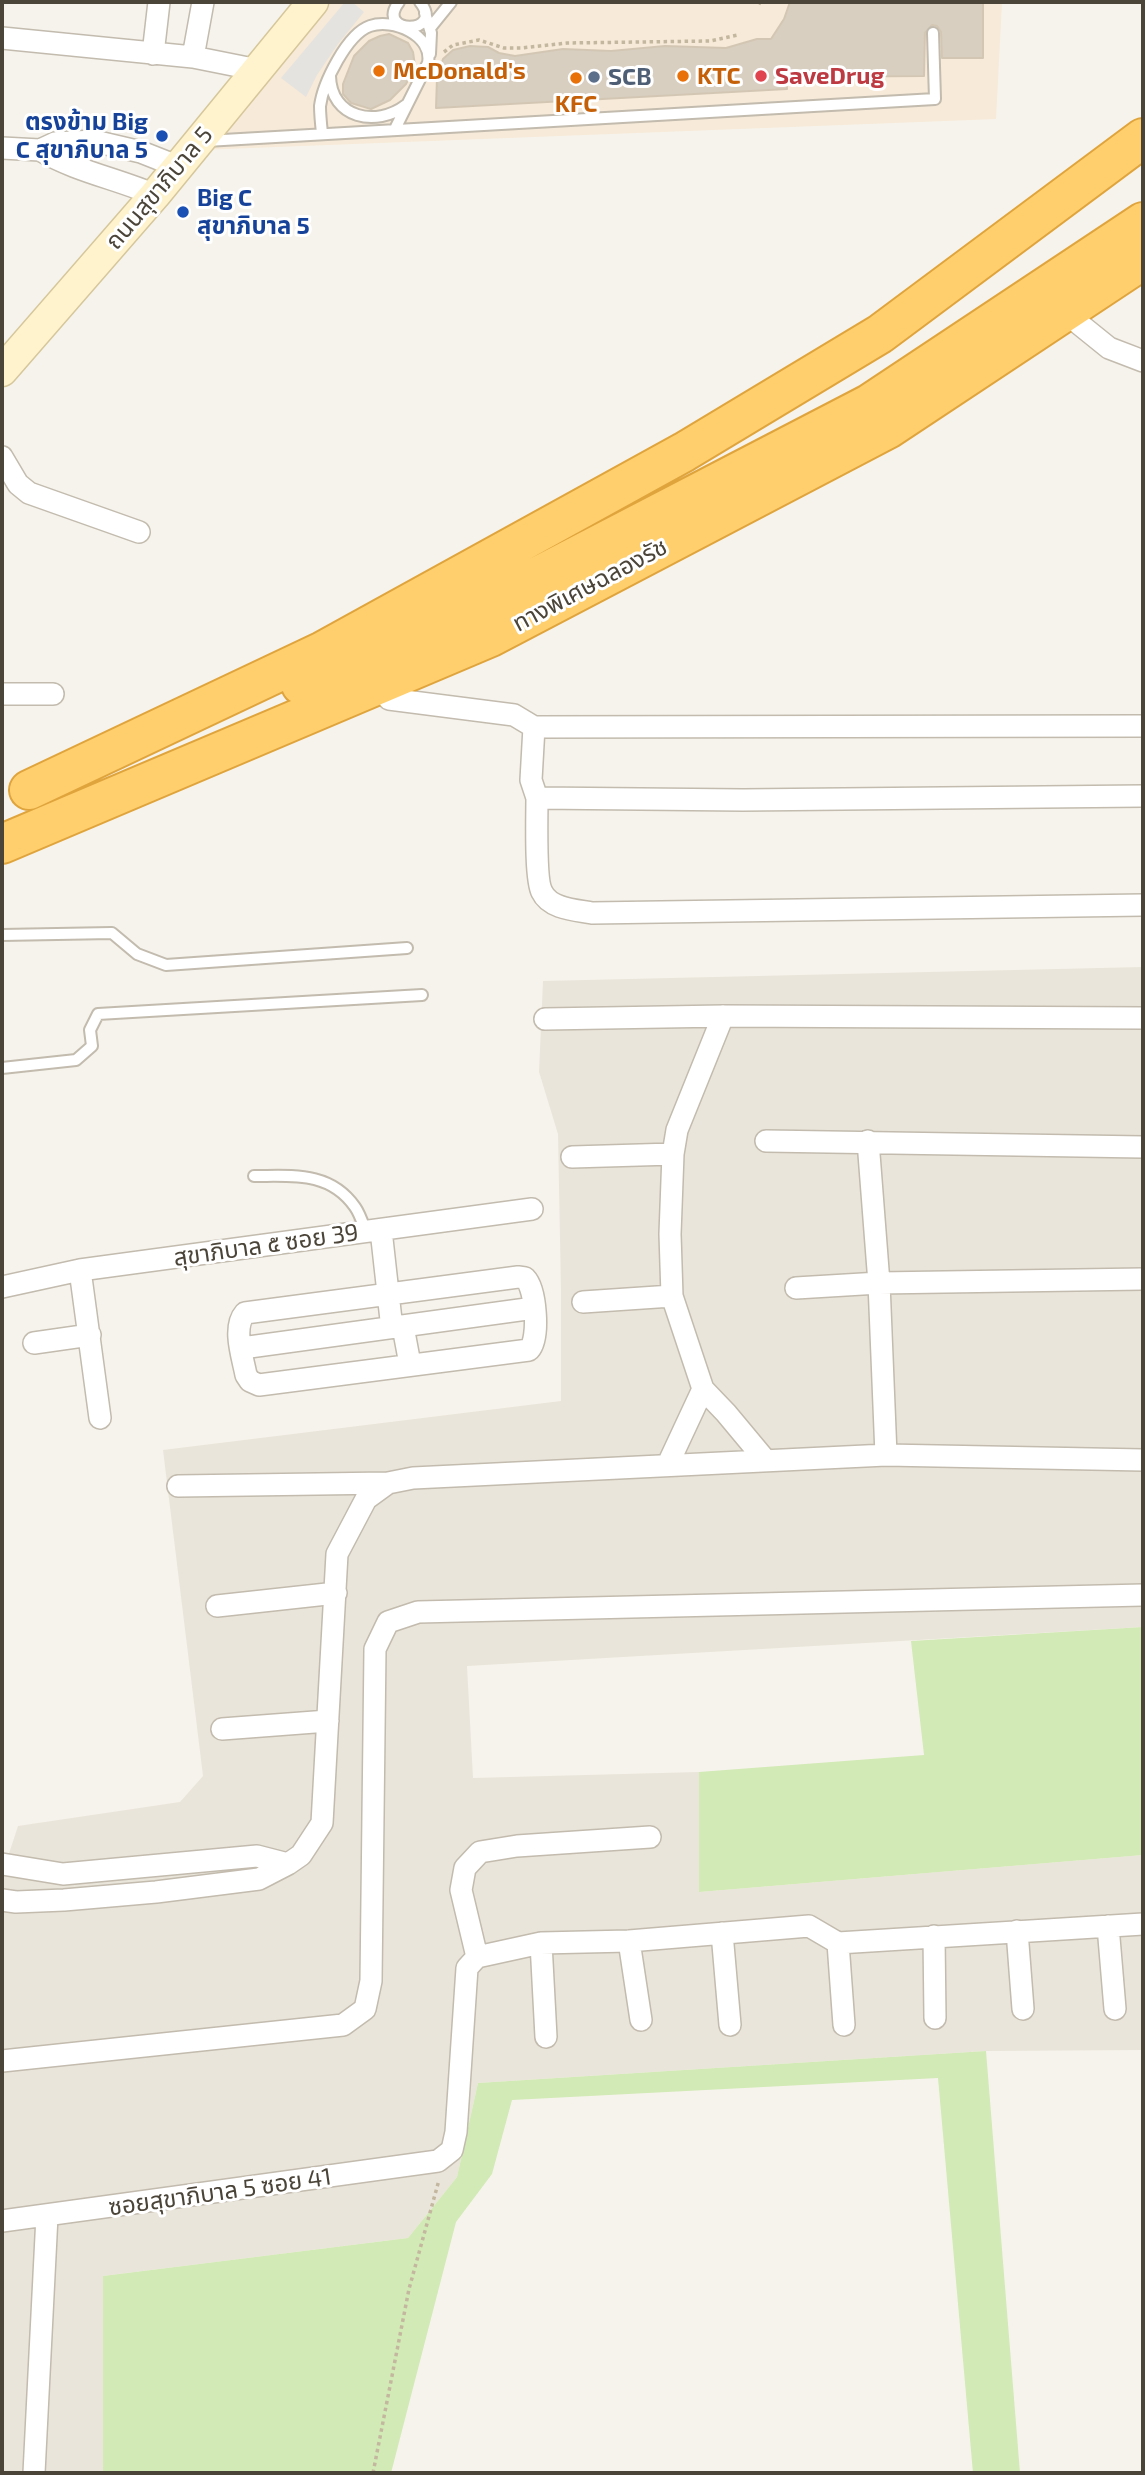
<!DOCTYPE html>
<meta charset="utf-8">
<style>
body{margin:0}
#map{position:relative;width:1145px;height:2475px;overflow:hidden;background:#f6f3ec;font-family:"Exo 2",sans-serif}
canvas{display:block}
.frame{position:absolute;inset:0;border:4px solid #4b4439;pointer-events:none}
</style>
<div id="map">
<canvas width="1145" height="2475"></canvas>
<div class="frame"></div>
</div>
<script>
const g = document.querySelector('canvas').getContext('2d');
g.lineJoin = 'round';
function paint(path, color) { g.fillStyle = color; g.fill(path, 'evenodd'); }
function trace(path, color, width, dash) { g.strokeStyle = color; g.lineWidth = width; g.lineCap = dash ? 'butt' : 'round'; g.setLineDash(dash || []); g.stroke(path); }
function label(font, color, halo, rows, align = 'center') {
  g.font = font + ' "Exo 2","Noto Sans Thai",sans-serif'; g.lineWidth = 6; g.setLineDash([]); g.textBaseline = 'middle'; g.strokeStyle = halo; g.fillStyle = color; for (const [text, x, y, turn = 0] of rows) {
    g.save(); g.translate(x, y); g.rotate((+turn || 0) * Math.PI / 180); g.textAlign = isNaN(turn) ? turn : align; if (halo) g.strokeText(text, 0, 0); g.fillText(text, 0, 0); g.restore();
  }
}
paint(new Path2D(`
 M1143 967V1627L467 1666 473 1778 699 1772V1892L1143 1855V2050L986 2051 478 2083 457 2177 408 2238 103 2276V2473H2V1875L18 1826 180 1802 203 1776 163 1450 561 1401V1292L558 1134 539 1072 543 981Z`), '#eae5da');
paint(new Path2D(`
 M318 2H1002L996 119 199 150Z`), '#f7ead8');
paint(new Path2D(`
 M1143 1627V1855L699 1892V1772L924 1755 911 1641Z
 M986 2051 1020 2473H973L938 2078 512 2100 492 2174 456 2222 391 2473H103V2276L408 2238 457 2177 478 2083Z`), '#d2eab5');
paint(new Path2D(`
 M345 2H352L364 12 338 44 317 75 306 97 281 78Z`), '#e5e3e0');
const building = new Path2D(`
 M790 2H983V58H942L941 32 937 26 932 25 925 33 924 76 786 77 787 89 436 108 437 78 443 59 453 50 470 46 488 47 499 53 515 56 563 49 611 51 665 46 726 48 757 39H771L784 19Z
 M389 34 408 43 413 52 415 66 406 84 390 100 371 109 351 103 343 94V84L354 56 369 41 380 36Z`);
paint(building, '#d8cfc1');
trace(building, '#d3c7b4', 2);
const service = new Path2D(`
 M399 2C374 35 446 35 420 2
 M425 13 431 33 430 54
 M430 28 451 2
 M330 76C331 118 376 128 406 105
 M322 133C321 124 320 115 320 106 323 83 347 34 370 26 393 18 433 35 428 63L395 129
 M206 141 935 99 933 33
 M2 935 112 933 137 954 166 965 407 948
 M2 1068 76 1060 92 1046 90 1030 98 1014 422 995
 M254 1176C292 1176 330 1171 355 1207 360 1214 363 1224 366 1232`);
const minor = new Path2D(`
 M2 38 193 57 258 70
 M153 54 159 2
 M193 57 203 2
 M2 148 40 150 55 143 94 141 141 152 179 167
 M40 150C75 171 118 179 155 195
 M1078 323 1109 348 1143 361
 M2 457 18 484 29 493 139 532
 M2 694H53
 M389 699 514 715 534 727 1143 726
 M534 727 531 780 537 798 743 800 1143 796
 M537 798C537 815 535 880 542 892 550 909 576 910 592 913L1143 905
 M723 1016 677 1130 673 1154 670 1234 672 1296 703 1389 726 1413 766 1461
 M545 1019 723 1016 1143 1018
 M766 1141 1143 1147
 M868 1141 879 1283 886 1455
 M572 1157 673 1154
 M381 1230 391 1320 404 1332 410 1364
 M80 1270 100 1418
 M518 1277 525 1278C536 1289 540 1338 529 1350L259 1385 250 1381 246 1375C243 1358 232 1328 245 1313Z
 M2 1287 80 1270 532 1209
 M796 1288 879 1283 1143 1279
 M583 1302 672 1296
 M34 1343 90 1335
 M242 1348 534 1308
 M668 1464 703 1389
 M178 1486 388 1483
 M217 1606 336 1593
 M222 1729 328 1721
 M2 1864 63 1874 257 1856 288 1864
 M2 1900 16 1902 64 1900 156 1892 259 1879 288 1864 301 1855 322 1823 337 1554 366 1499 388 1483 413 1478 886 1455 1143 1460
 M1108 1926 1115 2009
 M1017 1931 1023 2009
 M722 1933 730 2025
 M934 1936 935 2018
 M629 1941 641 2020
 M541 1943 546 2037
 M838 1943 844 2025
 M477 1957 461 1890 465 1868 480 1852 517 1846 650 1837
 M2 2061 343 2025 365 2009 371 1981 375 1649 388 1622 418 1612 1143 1595
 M2 2221 438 2161 452 2150 456 2132 467 1968 477 1957 541 1943 629 1941 809 1926 838 1943 1143 1924
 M34 2473 47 2216`);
const secondary = new Path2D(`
 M2 371 155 195 313 2`);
const motorway = new Path2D(`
 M301 685 401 647 869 404 1143 222
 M29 790 323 651 684 452 880 334 1143 138
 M2 844 491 637 888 429 1143 260`);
trace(service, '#c2bbae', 14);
trace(minor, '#c2bbae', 24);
trace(secondary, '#d6c79b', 33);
trace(motorway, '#e0a43c', 42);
trace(new Path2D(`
 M758 2 762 4
 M444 52 453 45 479 40 504 48H521L567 43 710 41 738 35
 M373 2473 409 2289 439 2180`), '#c4b79f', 3.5, [3.5, 3.5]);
trace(service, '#fff', 10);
trace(minor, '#fff', 21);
trace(secondary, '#fff3cd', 30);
trace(motorway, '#ffcf6e', 38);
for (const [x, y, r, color] of [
 [379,71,7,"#e8710a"],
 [683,76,7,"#e8710a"],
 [761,76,7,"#e0444e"],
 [594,77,7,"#5c6f8a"],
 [576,78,7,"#e8710a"],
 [162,136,7,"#1a4fb4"],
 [183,212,7,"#1a4fb4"]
]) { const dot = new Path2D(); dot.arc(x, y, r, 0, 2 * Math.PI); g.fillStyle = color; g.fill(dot); trace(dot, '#fff', 2.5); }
label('bold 24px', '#c56008', '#fff', [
 ["McDonald's",393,71],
 ["KTC",697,76],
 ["KFC",576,104,"center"]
], 'left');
label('bold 24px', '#be3a42', '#fff', [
 ["SaveDrug",775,76]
], 'left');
label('bold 24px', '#4e5e75', '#fff', [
 ["SCB",608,77]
], 'left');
label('bold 24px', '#164399', '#fff', [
 ["ตรงข้าม Big",148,122],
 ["C สุขาภิบาล 5",148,150],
 ["Big C",197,198,"left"],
 ["สุขาภิบาล 5",197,226,"left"]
], 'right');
label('24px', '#4b4439', '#fff', [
 ["ถนนสุขาภิบาล 5",159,188,-50],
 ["ทางพิเศษฉลองรัช",590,585,-28],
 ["สุขาภิบาล ๕ ซอย 39",266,1245,-8],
 ["ซอยสุขาภิบาล 5 ซอย 41",220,2192,-8]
]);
</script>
